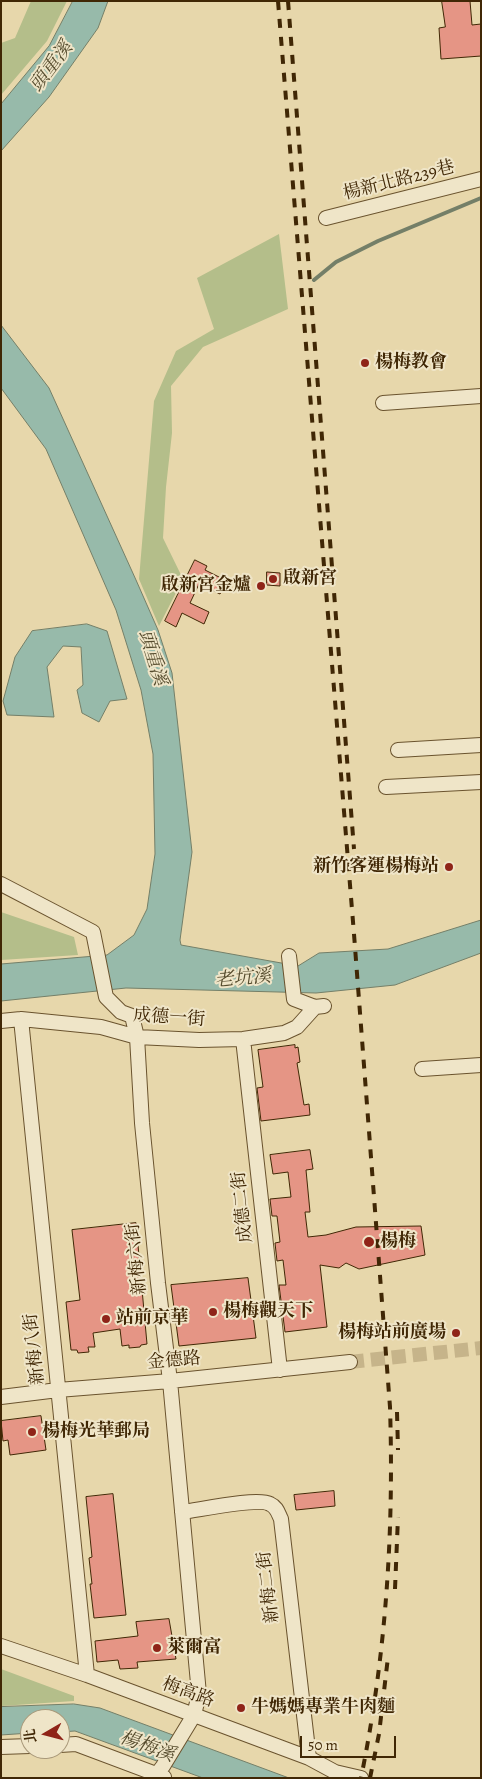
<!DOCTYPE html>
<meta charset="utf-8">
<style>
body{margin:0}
#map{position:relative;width:482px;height:1779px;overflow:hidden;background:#e7d7ab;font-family:Alegreya,"Noto Serif TC",serif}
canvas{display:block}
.frame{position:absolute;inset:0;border:2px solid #402705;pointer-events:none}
.north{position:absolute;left:20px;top:1709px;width:50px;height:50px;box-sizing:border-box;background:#efe5c8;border:1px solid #a9997a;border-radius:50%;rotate:262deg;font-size:14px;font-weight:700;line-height:20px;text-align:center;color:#402705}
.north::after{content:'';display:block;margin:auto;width:18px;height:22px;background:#8f2418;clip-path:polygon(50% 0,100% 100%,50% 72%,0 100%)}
.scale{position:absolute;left:300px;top:1736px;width:96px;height:22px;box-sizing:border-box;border:2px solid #402705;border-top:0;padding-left:6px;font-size:15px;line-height:18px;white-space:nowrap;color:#402705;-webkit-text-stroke:4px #efe5c8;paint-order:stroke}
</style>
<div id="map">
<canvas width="482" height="1779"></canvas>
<div class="frame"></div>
<div class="north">北</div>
<div class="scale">50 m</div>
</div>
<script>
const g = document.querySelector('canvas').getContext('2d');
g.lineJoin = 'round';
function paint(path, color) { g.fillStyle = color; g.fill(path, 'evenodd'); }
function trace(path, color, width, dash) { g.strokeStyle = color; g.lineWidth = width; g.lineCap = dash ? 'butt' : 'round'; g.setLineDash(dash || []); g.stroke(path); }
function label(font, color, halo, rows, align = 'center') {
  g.font = font + ' Alegreya,"Noto Serif TC",serif'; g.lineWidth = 4; g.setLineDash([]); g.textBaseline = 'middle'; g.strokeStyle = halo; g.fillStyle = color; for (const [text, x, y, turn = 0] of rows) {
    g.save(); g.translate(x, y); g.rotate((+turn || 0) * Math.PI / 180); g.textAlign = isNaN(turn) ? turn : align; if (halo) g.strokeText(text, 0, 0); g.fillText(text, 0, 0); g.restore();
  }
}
paint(new Path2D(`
 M31 1H67L47 41 1 95V43L15 38Z
 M279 234 288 309 203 347 171 386 172 433 166 487 163 538 183 579 159 626 139 579 154 401 176 351 214 329 197 278Z
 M1 912 74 937 78 955 1 960Z
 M1 1669 74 1696V1701L1 1706Z`), '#b4be8a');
const water = new Path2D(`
 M73 1H108L98 28 49 97 1 151V104L49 46Z
 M1 325 49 388 136 580 158 630 172 673 192 852 180 940 181 945 298 966 319 953 388 949 481 920V953L395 985 316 993 126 988 1 1001V964L107 955 134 935 147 909 155 854 153 754 141 690 116 610 46 449 1 388Z
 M87 624 107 631 127 699 110 701 99 722 82 713 77 690 83 685 81 647 63 646 47 667 54 717 7 715 3 701 15 657 32 631Z
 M74 1704 100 1708 289 1778H203L75 1731 60 1732V1719H30V1733L1 1735V1707Z`);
paint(water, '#97baaa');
trace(water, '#747f68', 1);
trace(new Path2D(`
 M314 280 336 262 378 241 481 198`), '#747f68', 4);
const building = new Path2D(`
 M442 1H470L472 25 481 24V56L441 59 439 28 445 27Z
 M195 560 207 566 205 570 227 581 220 594 199 584 190 603 209 612 204 624 182 613 176 627 165 621Z
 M267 572 280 573V586L267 585Z
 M295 1045V1048L298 1047 300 1062 297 1063 304 1105 309 1104 310 1115 261 1121 257 1088 263 1087 258 1050Z
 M310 1150 313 1169 306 1170 310 1212H305L308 1237 326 1235 356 1227 421 1226 425 1255 359 1269 346 1263 339 1268 320 1265 327 1327 285 1332 279 1285H286L283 1260 277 1261 275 1243 280 1242 277 1216H272L270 1199 291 1197 288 1172 273 1174 270 1155Z
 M136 1223 147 1344 141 1345 140 1347 129 1348V1345L122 1346 120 1329 93 1333 95 1347H88L89 1352 78 1353 77 1350H71L66 1302 80 1300 72 1230Z
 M248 1278 256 1338 179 1346 171 1285Z
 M41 1416 46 1450 10 1455 8 1440 3 1441 1 1421Z
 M334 1491 335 1506 296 1510 294 1495Z
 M113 1494 126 1615 94 1618 90 1584H92L89 1558 92 1557 86 1497Z
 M169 1619 176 1659 137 1662 138 1668 120 1669 118 1660 97 1662 95 1641 138 1636 136 1622Z`);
paint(building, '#e59585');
trace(building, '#402705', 1);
trace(new Path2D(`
 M350 1362 481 1348`), '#c6b48a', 14, [14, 7]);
const minor = new Path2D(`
 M326 218 481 179
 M383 403 481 396
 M398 750 481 745
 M386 787 481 782
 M1 884 93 932 106 997 121 1012 132 1016 137 1037 142 1123 158 1283 170 1381 199 1694 194 1715 163 1766 154 1778
 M289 956 294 999 315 1007
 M21 1019 87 1675
 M1 1021 21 1019 101 1027 137 1037 199 1040 243 1039 284 1033 297 1027 315 1007 324 1006
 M243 1039 280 1370
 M422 1069 481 1065
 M1 1397 58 1390 170 1381 350 1362
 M182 1512C199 1510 258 1497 270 1504 277 1507 278 1513 281 1519L309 1758
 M1 1646 87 1675 309 1758 335 1772 361 1778
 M60 1745 76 1744 164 1777
 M1 1747 30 1746`);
trace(minor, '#6a532e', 16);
trace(minor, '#efe5c8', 14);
trace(new Path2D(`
 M278 1 354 934 390 1407C394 1532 386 1655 361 1778
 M288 1 354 849
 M397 1412 398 1450
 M395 1589 398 1517
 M370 1778 379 1734 388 1657`), '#402705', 4, [9, 9]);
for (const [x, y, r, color] of [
 [365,363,5,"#8f2418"],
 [273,579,5,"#8f2418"],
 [261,586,5,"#8f2418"],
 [449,867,5,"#8f2418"],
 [369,1242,6,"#8f2418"],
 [213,1312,5,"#8f2418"],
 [106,1319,5,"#8f2418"],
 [456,1333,5,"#8f2418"],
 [32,1432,5,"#8f2418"],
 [157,1648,5,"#8f2418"],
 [241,1708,5,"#8f2418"]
]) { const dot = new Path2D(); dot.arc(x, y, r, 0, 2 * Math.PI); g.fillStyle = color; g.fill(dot); trace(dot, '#efe5c8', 2); }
label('18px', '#402705', '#efe5c8', [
 ["楊新北路239巷",399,181,-14],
 ["成德一街",169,1018,4],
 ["成德二街",243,1207,-96],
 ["新梅六街",137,1259,-96],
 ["新梅八街",35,1349,-96],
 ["金德路",174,1361,-5],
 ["新梅二街",269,1587,-97],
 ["梅高路",188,1693,20]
]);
label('bold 18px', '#402705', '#efe5c8', [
 ["楊梅教會",375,363],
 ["啟新宮",283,579],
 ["啟新宮金爐",251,586,"right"],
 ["新竹客運楊梅站",439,867,"right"],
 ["楊梅",380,1242],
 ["楊梅觀天下",223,1312],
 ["站前京華",116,1319],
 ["楊梅站前廣場",446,1333,"right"],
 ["楊梅光華郵局",42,1432],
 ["萊爾富",167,1648],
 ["牛媽媽專業牛肉麵",251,1708]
], 'left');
label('italic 19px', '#564c2e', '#efe5c8', [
 ["頭重溪",52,67,-53],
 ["頭重溪",152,658,73],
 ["老坑溪",243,979,-5],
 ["楊梅溪",147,1747,20]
]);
</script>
